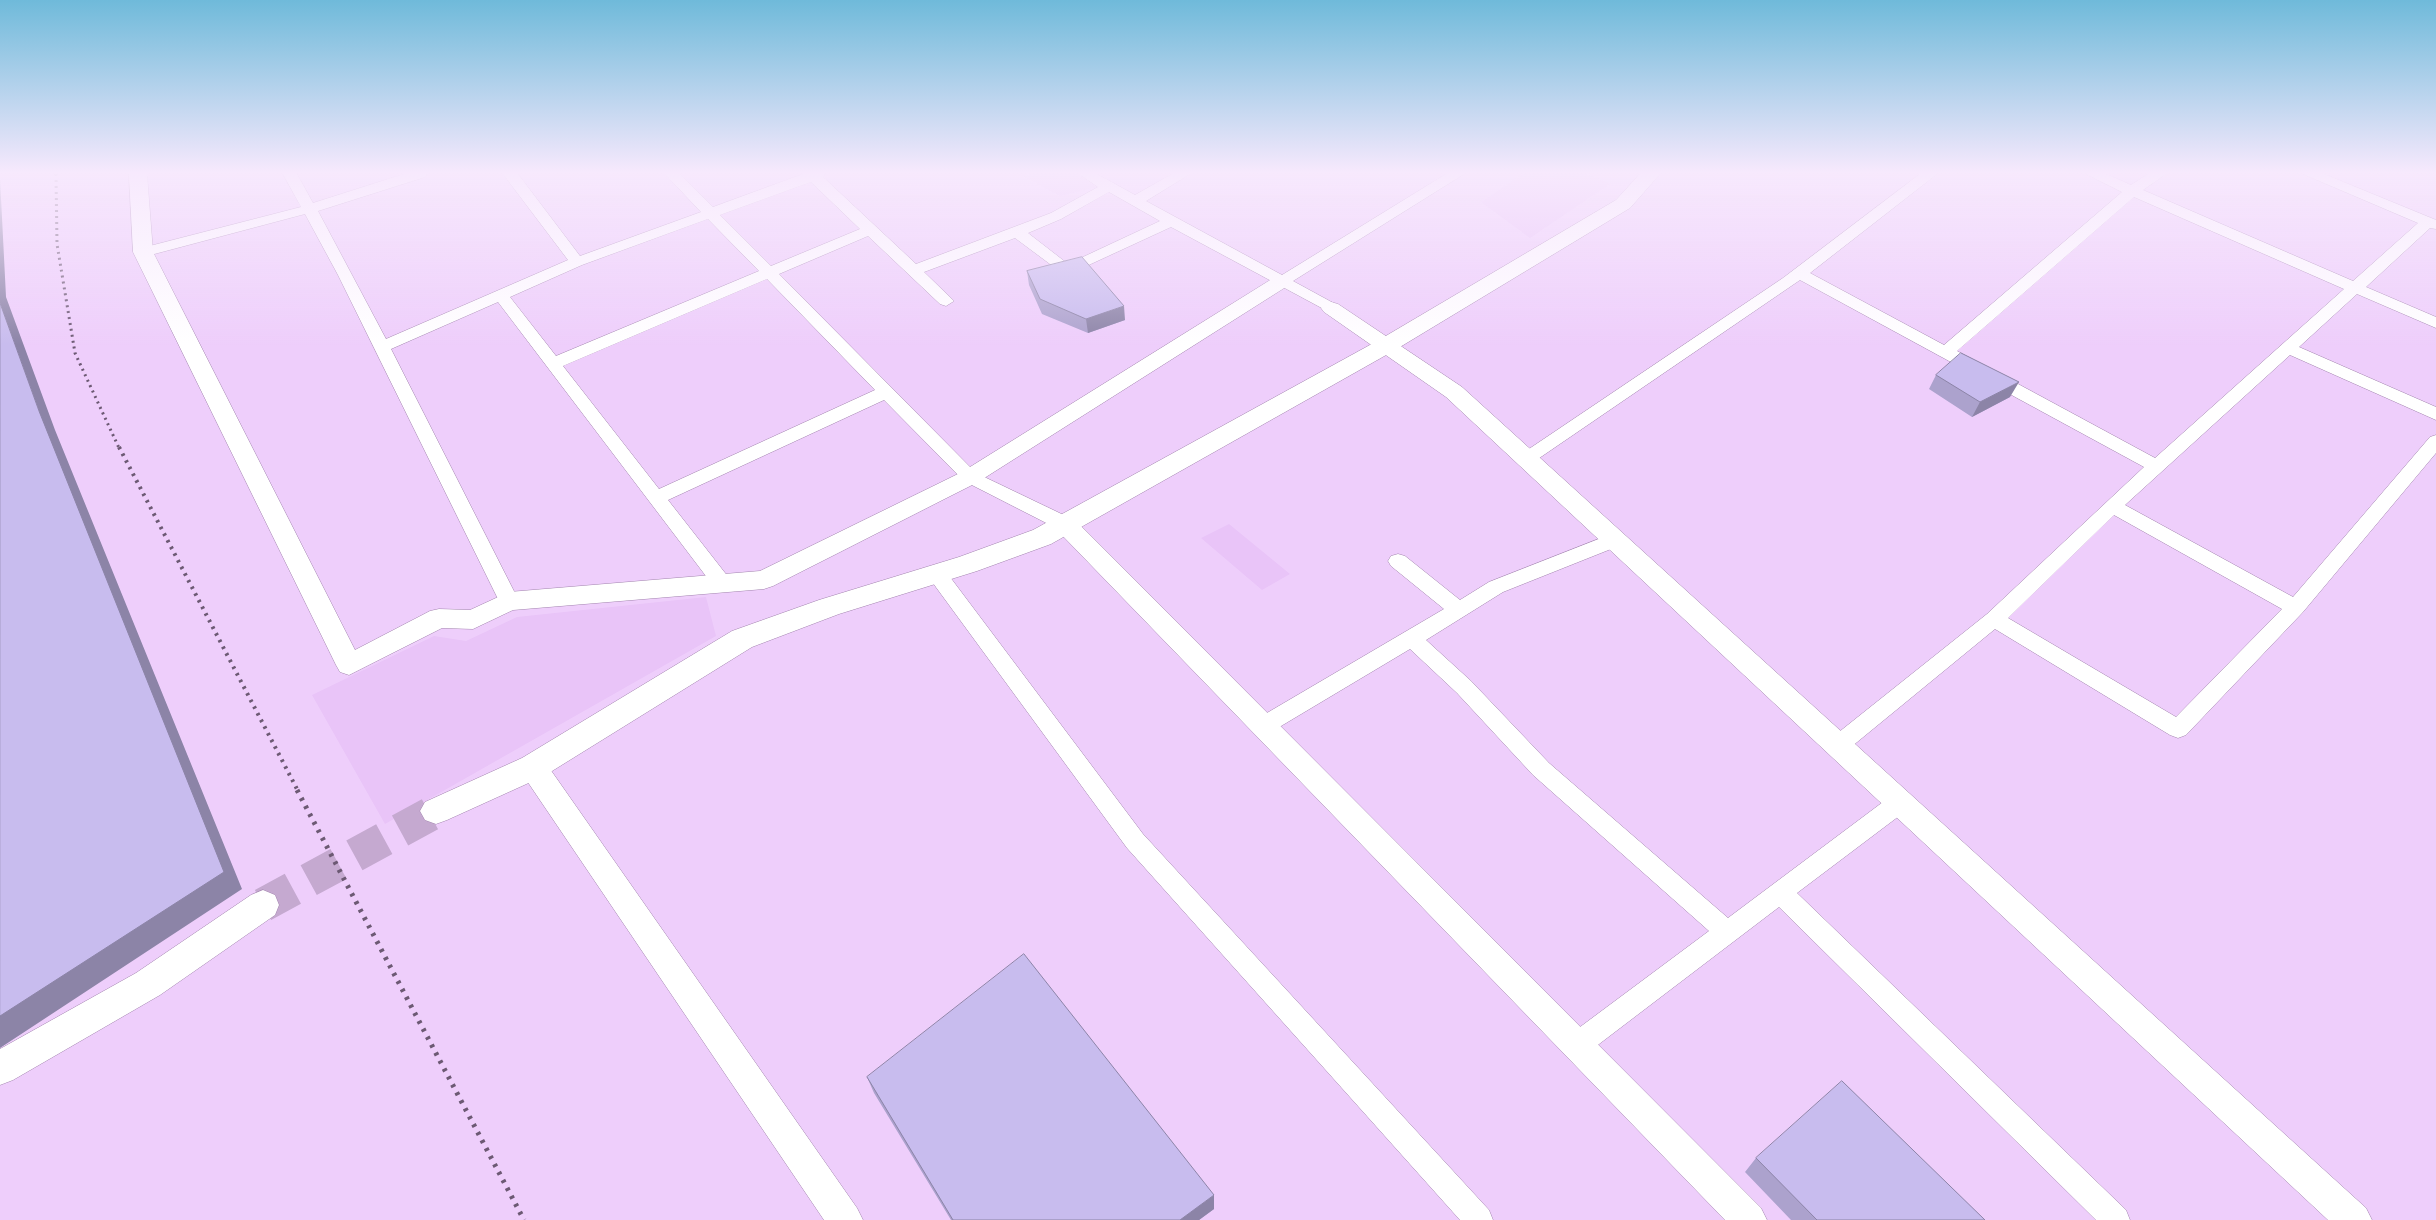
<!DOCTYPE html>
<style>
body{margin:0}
canvas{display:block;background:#eecefb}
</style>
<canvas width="2436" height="1220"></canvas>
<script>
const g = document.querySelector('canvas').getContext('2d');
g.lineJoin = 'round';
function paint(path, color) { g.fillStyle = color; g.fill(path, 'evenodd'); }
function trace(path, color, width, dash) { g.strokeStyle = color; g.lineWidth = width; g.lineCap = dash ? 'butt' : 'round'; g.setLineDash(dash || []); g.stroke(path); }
paint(new Path2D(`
 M1029 174H1077L1097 187 1060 196 1024 177Z
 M1523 174H1587L1610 184 1530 238 1481 202Z
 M1229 524 1290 574 1262 590 1201 538Z
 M706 597 716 636 385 824 312 695 434 636 466 641 517 617Z`), '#e9c4f8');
trace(new Path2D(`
 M263 905 436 811`), '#c5a9d0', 34, [34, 18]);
const minor = new Path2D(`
 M283 174H297L313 203 404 174H427L425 177 318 211 386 339 568 260 503 174H518L580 256 701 212 665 174H680L713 207 803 174H825L823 177 916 264 1051 213 1098 187 1079 174H1097L1135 195 1172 174H1190L1146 201 1282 275 1446 174H1464L1293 281 1337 305 1339 308 1337 311 1331 313 1171 227 1067 275 1062 273 1015 238 924 272 954 301 946 306 940 304 868 236 779 274 976 473 1072 519 1074 524 1072 529 1065 531 1058 529 964 481 884 400 668 500 729 578 732 583 729 588 722 590 715 588 498 302 391 349 519 601 516 606 509 608 502 606 499 601 338 275 305 214 143 257 135 252 138 249 301 207ZM811 182 860 229 771 266 720 215ZM1109 192 1160 221 1068 264 1028 233 1061 219ZM708 219 759 271 556 356 510 297 582 265ZM767 279 875 390 659 489 563 366Z
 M1920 174H1937L1810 273 1944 345 2122 192 2086 174H2106L2131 185 2148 174H2166L2143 190 2353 281 2418 223 2303 174H2324L2436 220V229L2430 228 2366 287 2436 317V328L2357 294 2299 347 2436 407V420L2290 355 2125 505 2293 597 2430 437 2436 435V453L2303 612 2186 735 2178 738 2170 735 1995 629 1845 752 1837 755 1829 752 1826 746 1829 740 1987 614 2144 467 1800 280 1532 463 1526 465 1520 463 1517 459 1520 455 1783 278ZM2134 197 2344 289 2155 458 1957 351ZM2114 515 2282 609 2176 717 2008 618Z
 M1614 533 1621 535 1624 540 1621 545 1503 592 1426 640 1471 681 1549 763 1728 918 1891 796 1899 794 1907 796 1910 803 1907 810 1797 893 2126 1210 2130 1220H2096L1779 907 1586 1054 1577 1057 1568 1054 1564 1045 1568 1036 1709 931 1533 775 1457 693 1410 649 1271 732 1263 735 1255 732 1252 726 1255 720 1444 609 1391 566 1388 561 1391 556 1398 554 1405 556 1460 600 1489 582Z
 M937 567 944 569 1143 834 1489 1210 1493 1220H1460L1127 848 930 579 927 574 930 569Z`);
const tertiary = new Path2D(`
 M129 174H147L153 252 355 650 430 611 439 609 470 610 509 592 760 571 962 472 1275 277 1282 275 1289 277 1292 281 1289 285 978 482 773 586 764 589 513 610 473 629 442 628 349 675 340 672 336 665 133 252Z
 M1331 302 1338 304 1462 387 2366 1208 2372 1220H2328L1446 397 1324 312 1321 308 1324 304Z
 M1065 516 1073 518 1761 1208 1767 1220H1725L1057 530 1053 524 1057 518Z
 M533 756 543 759 857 1208 863 1220H824L523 775 519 767 523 759Z`);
const secondary = new Path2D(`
 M1640 174H1660L1630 208 1395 350 1051 544 977 571 839 614 752 647 544 776 447 820 436 824 425 820 420 811 425 802 522 758 732 631 819 600 959 557 1033 530 1379 340 1616 200Z
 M263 890 275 895 279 905 275 915 160 995 13 1080 0 1085V1049L136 973 251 895Z`);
trace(minor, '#a284ae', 1);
trace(tertiary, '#a284ae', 1);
trace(secondary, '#a284ae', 1);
paint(minor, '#fff');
paint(tertiary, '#fff');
paint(secondary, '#fff');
trace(new Path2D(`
 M56 174 57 244 75 353 119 448`), '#6c5973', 3, [2, 4]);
trace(new Path2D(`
 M119 447 298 791`), '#6c5973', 4, [2.5, 5]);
trace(new Path2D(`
 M297 790 524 1220`), '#6c5973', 5, [3, 6]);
paint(new Path2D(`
 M1027 271 1125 320 1088 333 1042 314 1029 285Z
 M1936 375 2010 397 1972 417 1929 389Z
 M867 1077 1214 1209 1199 1220H951L874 1093Z
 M1756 1158 1985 1220H1791L1745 1172Z`), '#aca2cd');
paint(new Path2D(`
 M0 178 6 297 55 430 242 889 0 1048V1016L39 411 0 303Z
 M1124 306 1125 320 1088 333 1086 319Z
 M2019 382 2010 397 1972 417 1980 402Z
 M1214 1195V1209L1199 1220H1180Z`), '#8c84a7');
const building = new Path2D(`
 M1082 257 1124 306 1086 319 1040 299 1027 271Z
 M0 303 39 411 224 872 0 1016Z
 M1961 353 2019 382 1980 402 1936 375Z
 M1024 954 1214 1195 1180 1220H953L867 1077Z
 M1842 1081 1985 1220H1817L1756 1158Z`);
paint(building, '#c8bcee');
trace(building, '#8c84a7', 1);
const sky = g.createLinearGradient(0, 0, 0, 345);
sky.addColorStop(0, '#6fbada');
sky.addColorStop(0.5, '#f7e9fd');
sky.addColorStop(1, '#f7e9fd00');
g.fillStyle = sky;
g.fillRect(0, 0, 2436, 345);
</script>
